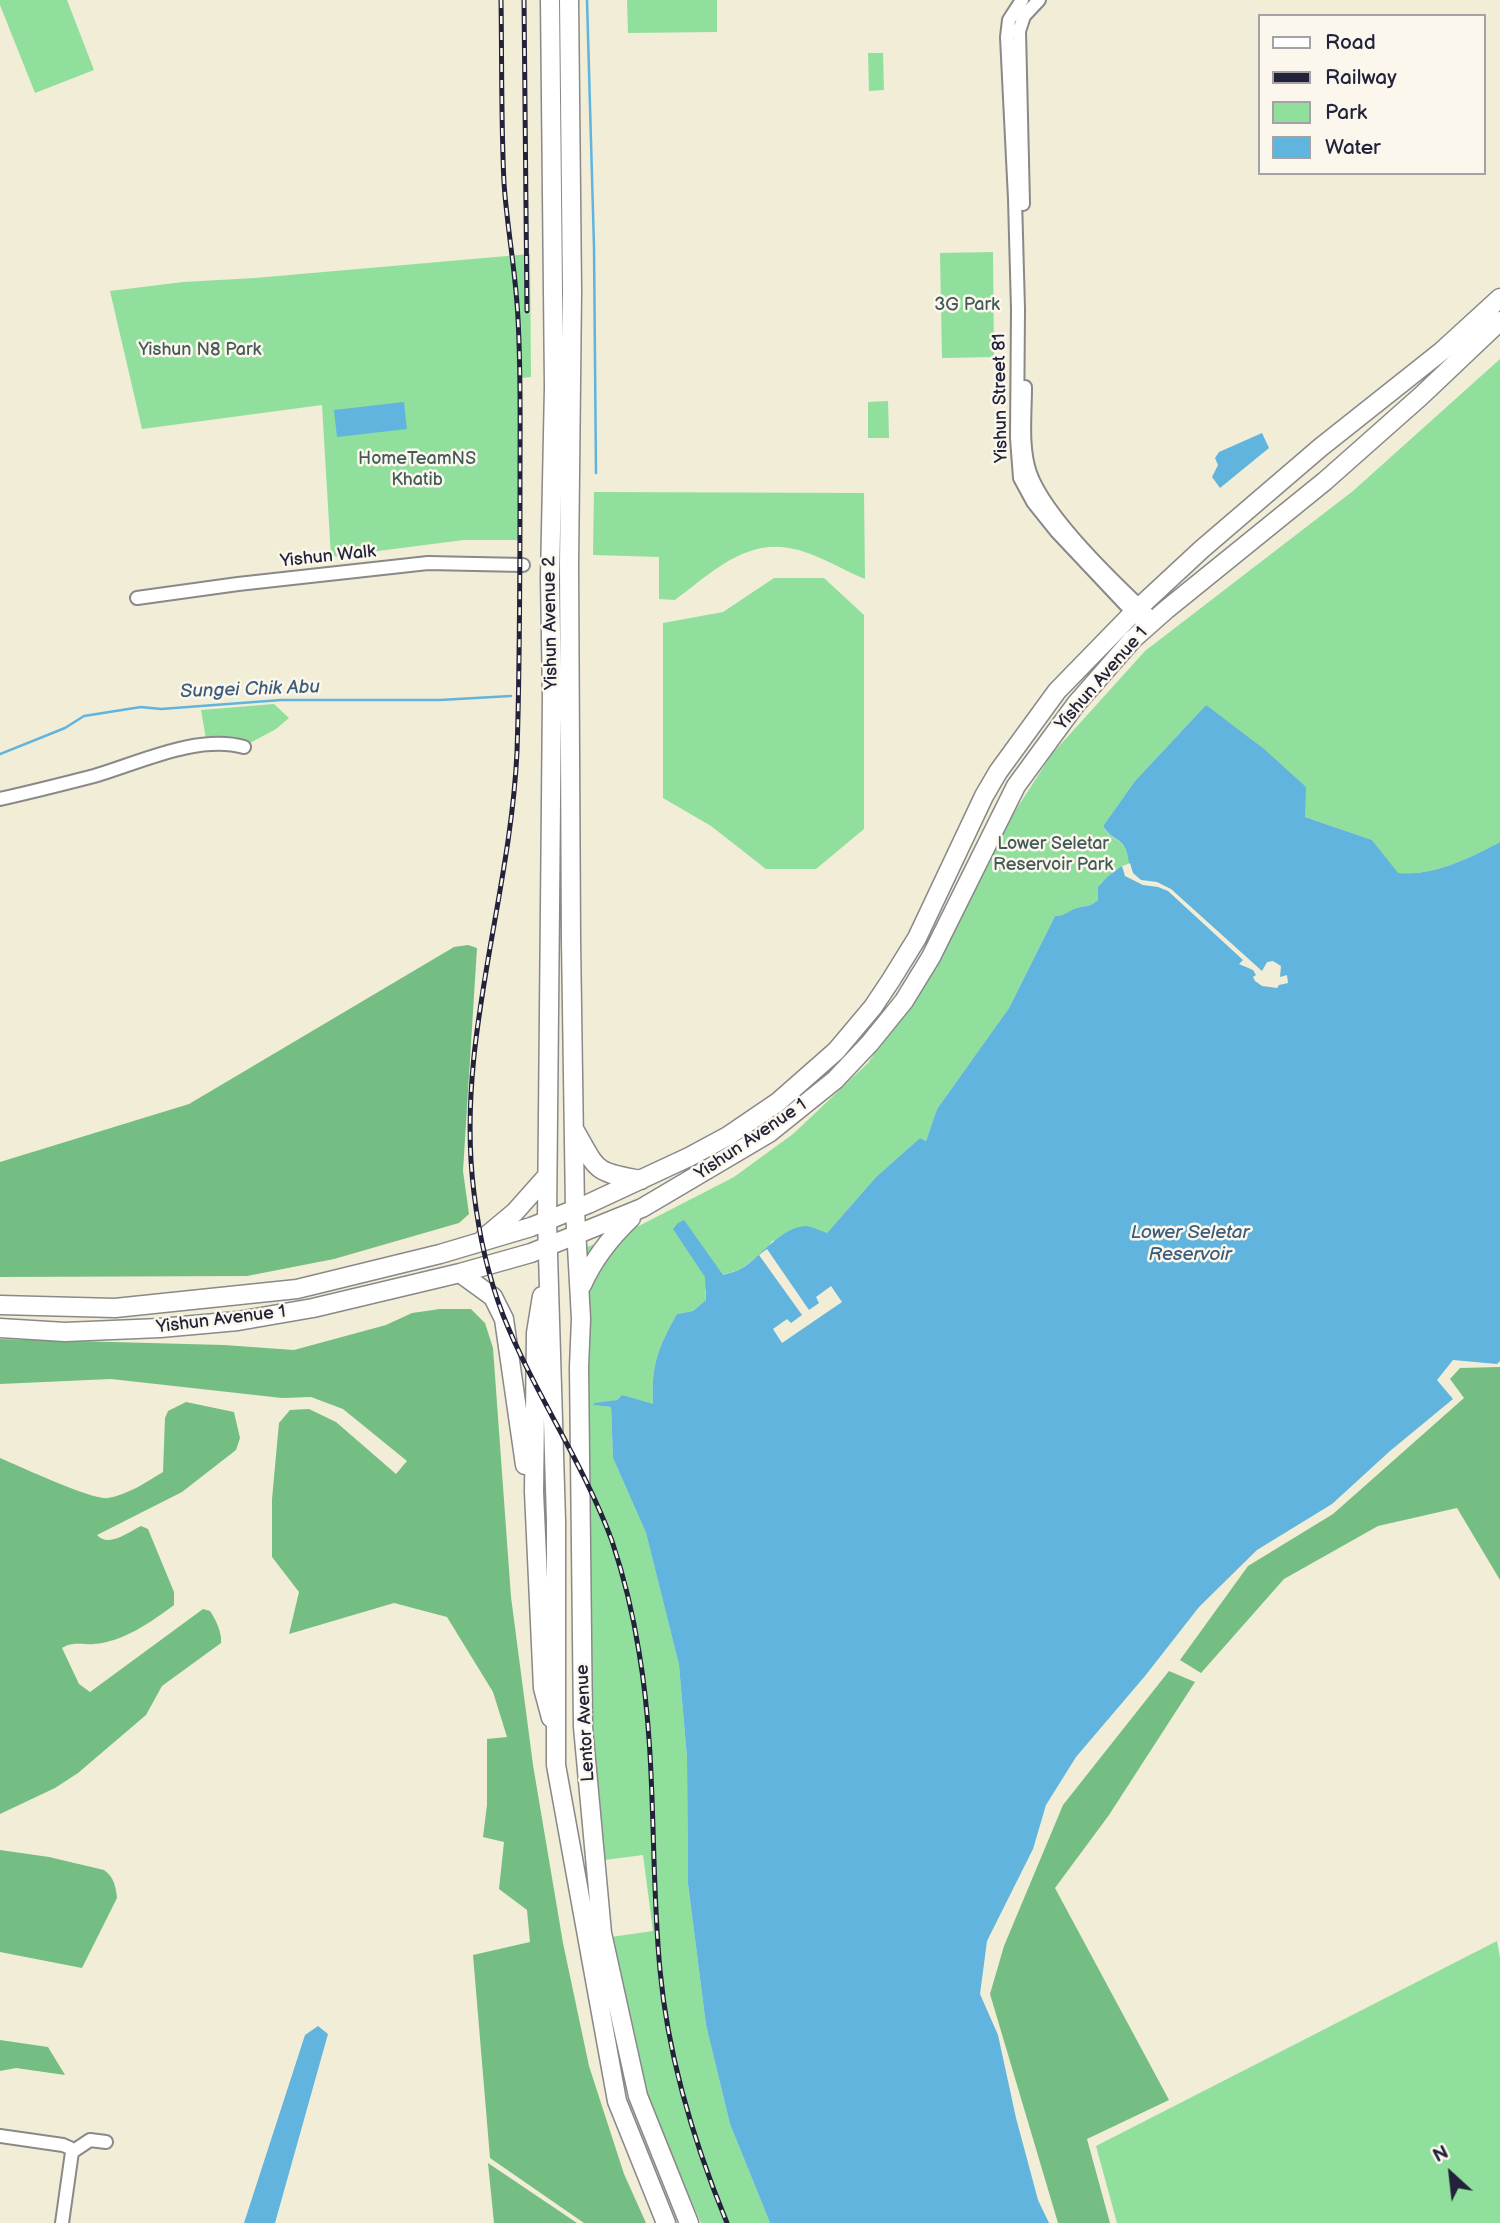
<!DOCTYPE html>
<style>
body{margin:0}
#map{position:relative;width:1500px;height:2223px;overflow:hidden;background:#f2edd6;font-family:"Balsamiq Sans",sans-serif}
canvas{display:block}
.legend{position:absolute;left:1258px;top:14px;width:228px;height:161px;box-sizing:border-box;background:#fbf7ec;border:2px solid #a4a2a5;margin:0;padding:9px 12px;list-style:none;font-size:21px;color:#22223b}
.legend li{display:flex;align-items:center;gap:14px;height:35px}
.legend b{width:35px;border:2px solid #a4a2a5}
.north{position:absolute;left:1416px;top:2139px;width:70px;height:70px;-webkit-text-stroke:5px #fbf7ec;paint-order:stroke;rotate:333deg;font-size:19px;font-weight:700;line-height:28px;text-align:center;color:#22223b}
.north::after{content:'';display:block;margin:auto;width:24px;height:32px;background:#22223b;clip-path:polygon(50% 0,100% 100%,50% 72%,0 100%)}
</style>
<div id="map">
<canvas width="1500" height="2223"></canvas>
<ul class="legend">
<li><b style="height:9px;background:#fff"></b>Road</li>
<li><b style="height:9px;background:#22223b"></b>Railway</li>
<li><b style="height:19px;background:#91df9d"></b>Park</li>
<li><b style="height:19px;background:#61b4dd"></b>Water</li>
</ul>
<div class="north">N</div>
</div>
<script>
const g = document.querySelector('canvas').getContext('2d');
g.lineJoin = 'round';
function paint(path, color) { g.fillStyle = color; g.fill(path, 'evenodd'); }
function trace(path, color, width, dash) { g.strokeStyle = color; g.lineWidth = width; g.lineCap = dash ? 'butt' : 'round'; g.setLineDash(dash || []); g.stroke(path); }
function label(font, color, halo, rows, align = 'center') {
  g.font = font + ' "Balsamiq Sans",sans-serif'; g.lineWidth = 5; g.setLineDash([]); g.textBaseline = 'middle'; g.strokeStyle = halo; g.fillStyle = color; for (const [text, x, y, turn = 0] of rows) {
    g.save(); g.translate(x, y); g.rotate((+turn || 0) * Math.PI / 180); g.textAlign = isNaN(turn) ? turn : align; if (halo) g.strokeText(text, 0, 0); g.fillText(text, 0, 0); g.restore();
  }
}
paint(new Path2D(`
 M0 0H67L94 70 35 93 0 5Z
 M627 0H717V32L628 33Z
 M868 53H883L884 90 869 91Z
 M993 252 994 357 942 358 940 253Z
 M530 254 531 377 521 378 518 403 519 540H464L331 557 322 405 142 429 110 291 183 282 255 278Z
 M1500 359V842C1468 859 1434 876 1397 873L1372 840 1305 817 1206 705 1135 781 1103 826C1113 844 1125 835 1130 863 1115 868 1112 875 1100 884L1098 900C1088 908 1087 905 1077 908 1068 911 1068 915 1055 916L1009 1008 937 1109 926 1141 920 1138 876 1177 827 1233 772 1241 767 1249 741 1269 723 1275 705 1290 706 1300 693 1311 677 1314C658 1347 651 1366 653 1405L622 1395 617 1400 594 1405 611 1407 613 1458 646 1533 679 1665 687 1758 688 1884 706 2025 730 2124 770 2223H701L645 2095 611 1937 653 1931 643 1855 605 1860 593 1724 582 1409V1249L631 1230 734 1177 793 1134 868 1063 910 1002 1004 828 1052 754 1145 651 1353 491Z
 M888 401 889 438H868V402Z
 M594 492 864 493 865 579C840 569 815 552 789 548 743 540 709 575 675 600L659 599V557L593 555Z
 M774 578H824L864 615V829L816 869H766L711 826 663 798V623L723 612Z
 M274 704 289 718 276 729 250 743 235 737 206 739 201 710Z
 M1497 1941 1500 1958V2223H1117L1096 2146Z`), '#91df9d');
paint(new Path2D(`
 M468 945 477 948 463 1171 469 1214 459 1223 334 1259 247 1276 0 1277V1162L189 1104 454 947Z
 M440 1309H471L485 1323 493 1348 511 1597 533 1765 563 1943 589 2066 624 2174 646 2223H584L490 2158 473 1955 530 1942 527 1910 499 1889 504 1842 483 1837 487 1805V1739L507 1737 493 1692 447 1617 394 1603 289 1634 299 1592 272 1557V1499L279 1423 290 1410 309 1409 336 1422 396 1474 407 1461 343 1409 311 1397 282 1398 111 1379 0 1384V1339L224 1345 294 1350 386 1325 412 1313Z
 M1500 1367V1580L1457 1508 1378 1526 1284 1579 1201 1673 1180 1660 1248 1566 1333 1514 1464 1398 1450 1379 1460 1368Z
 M186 1402 234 1412 240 1438 236 1450 182 1492 97 1535C108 1548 129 1532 141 1526L148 1529 174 1592V1605C151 1622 123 1642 94 1644 80 1645 74 1641 62 1648L79 1684 90 1692 203 1609 210 1611C216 1620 222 1632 221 1643L162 1686 146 1715 78 1773 55 1788 0 1814V1458C19 1466 94 1501 108 1498 127 1495 147 1482 163 1472L165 1418 168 1411Z
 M1169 1671 1195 1682 1109 1815 1055 1888 1169 2100 1087 2139 1110 2223H1058L990 1994 1004 1946 1063 1805Z
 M0 1850 49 1857 104 1870C114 1877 116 1887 117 1898L82 1968 0 1952Z
 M0 2040 48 2047 65 2075 16 2068 0 2071Z
 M488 2163 577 2223H494Z`), '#74be84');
paint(new Path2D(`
 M404 402 407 429 337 437 334 410Z
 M1262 433 1269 448 1220 488 1212 477 1218 465 1215 458 1219 452Z
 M1206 705 1264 749 1306 787 1305 817 1372 840 1398 873C1434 876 1468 859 1500 842V1361L1497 1364 1453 1360 1437 1380 1453 1399 1390 1451 1332 1504 1257 1550 1199 1607 1145 1676 1076 1757 1046 1805 1033 1849 987 1941 980 1994 998 2035 1016 2118 1038 2200 1049 2223H770L730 2124 706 2025 688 1884 687 1758 679 1665 646 1533 613 1458 611 1407 593 1405 595 1403 617 1400 622 1395 653 1404C651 1366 658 1347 677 1314L693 1311 706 1300 705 1277 673 1229 678 1223 684 1220 723 1275C730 1273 738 1271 744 1267 762 1255 781 1228 805 1226 811 1226 821 1231 827 1233L876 1177 920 1138 926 1141 937 1109 1009 1008 1055 916C1068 915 1067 911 1077 908 1087 905 1088 908 1098 900V887C1107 877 1116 868 1129 863 1126 835 1114 844 1103 826L1135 781Z
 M318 2026 328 2034 275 2223H244L305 2035Z`), '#61b4dd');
paint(new Path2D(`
 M1130 863 1133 873 1141 880 1157 882 1171 889 1262 971 1267 962 1273 961 1281 966 1280 977 1287 975 1288 983 1279 985 1277 988 1262 986 1255 981 1253 977 1256 975 1253 970 1239 964 1243 960 1168 891 1158 887 1143 885 1125 876 1122 866Z
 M767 1249 809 1310 819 1303 816 1297 831 1286 842 1302 782 1343 773 1329 787 1319 791 1323 802 1315 759 1255Z`), '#f2edd6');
trace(new Path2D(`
 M587 0 594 247 596 473
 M0 754 65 728 84 716 141 707 161 709 281 700H440L511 696`), '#61b4dd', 2.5);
const minor = new Path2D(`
 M1022 0 1009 20 1007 37 1015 199 1018 309 1017 438 1020 478 1033 502 1057 532 1139 619
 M1023 204 1019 31 1024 16 1039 0
 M1025 387C1025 414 1021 447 1030 473 1046 518 1118 586 1154 620
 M137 598 238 584 428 563 523 565
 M0 799C31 792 63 784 94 776 139 763 197 734 244 747
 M0 2136 63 2145 70 2148 72 2152
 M72 2152 90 2140 106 2142
 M62 2223 72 2152`);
const primary = new Path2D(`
 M550 0 554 387 550 578 552 696 547 1221 556 1521V1765L617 2101 666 2223
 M569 0 572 290 569 565 571 940 575 1210 581 1319 579 1367 583 1727 602 1933 638 2096 689 2223
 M574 1129C598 1170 592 1172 641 1180
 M485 1237 515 1212 547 1176
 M460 1273 493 1297 504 1319 525 1465
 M582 1285C594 1258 610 1238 631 1218
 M542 1296 536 1333 534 1492 543 1688 551 1718
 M0 1305 115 1308 297 1289 440 1254 531 1227 588 1204 689 1157 728 1136 778 1102 836 1051 873 1007 891 980 917 938 984 796 998 772 1057 691 1133 613 1202 549 1321 447 1442 351 1500 298
 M0 1328 65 1332 160 1328 238 1321 313 1308 460 1273 531 1253 642 1208 769 1133 835 1080 870 1043 904 1001 931 957 1016 786 1076 704 1132 640 1167 609 1325 481 1421 396 1500 321`);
trace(minor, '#8a8888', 16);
trace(primary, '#8a8888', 21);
trace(minor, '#fff', 12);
trace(primary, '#fff', 18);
const rail = new Path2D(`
 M501 0C502 61 501 122 504 183 507 228 516 273 518 319 521 372 520 425 520 478 520 569 520 661 517 752 510 901 455 1044 474 1193 479 1235 488 1276 503 1315 534 1393 583 1462 612 1541 624 1577 633 1614 639 1652 657 1757 650 1865 660 1970 668 2057 694 2143 727 2223
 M524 0 527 311`);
trace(rail, '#22223b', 5);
trace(rail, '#fbf7ec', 2.5, [8]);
label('18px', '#435b58', '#fbf7ec', [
 ["3G Park",967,305],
 ["Yishun N8 Park",200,350],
 ["HomeTeamNS",417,459],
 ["Khatib",417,480],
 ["Lower Seletar",1053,844],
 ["Reservoir Park",1053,865]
]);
label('18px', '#22223b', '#fbf7ec', [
 ["Yishun Street 81",1001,398,-91],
 ["Yishun Walk",328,557,-6],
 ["Yishun Avenue 2",551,623,-91],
 ["Yishun Avenue 1",1102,679,-49],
 ["Yishun Avenue 1",751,1140,-34],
 ["Yishun Avenue 1",221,1320,-7],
 ["Lentor Avenue",586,1723,-93]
]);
label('italic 19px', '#3b5c7c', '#fbf7ec', [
 ["Sungei Chik Abu",250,690,-2],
 ["Lower Seletar",1190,1233],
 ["Reservoir",1190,1255]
]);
</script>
